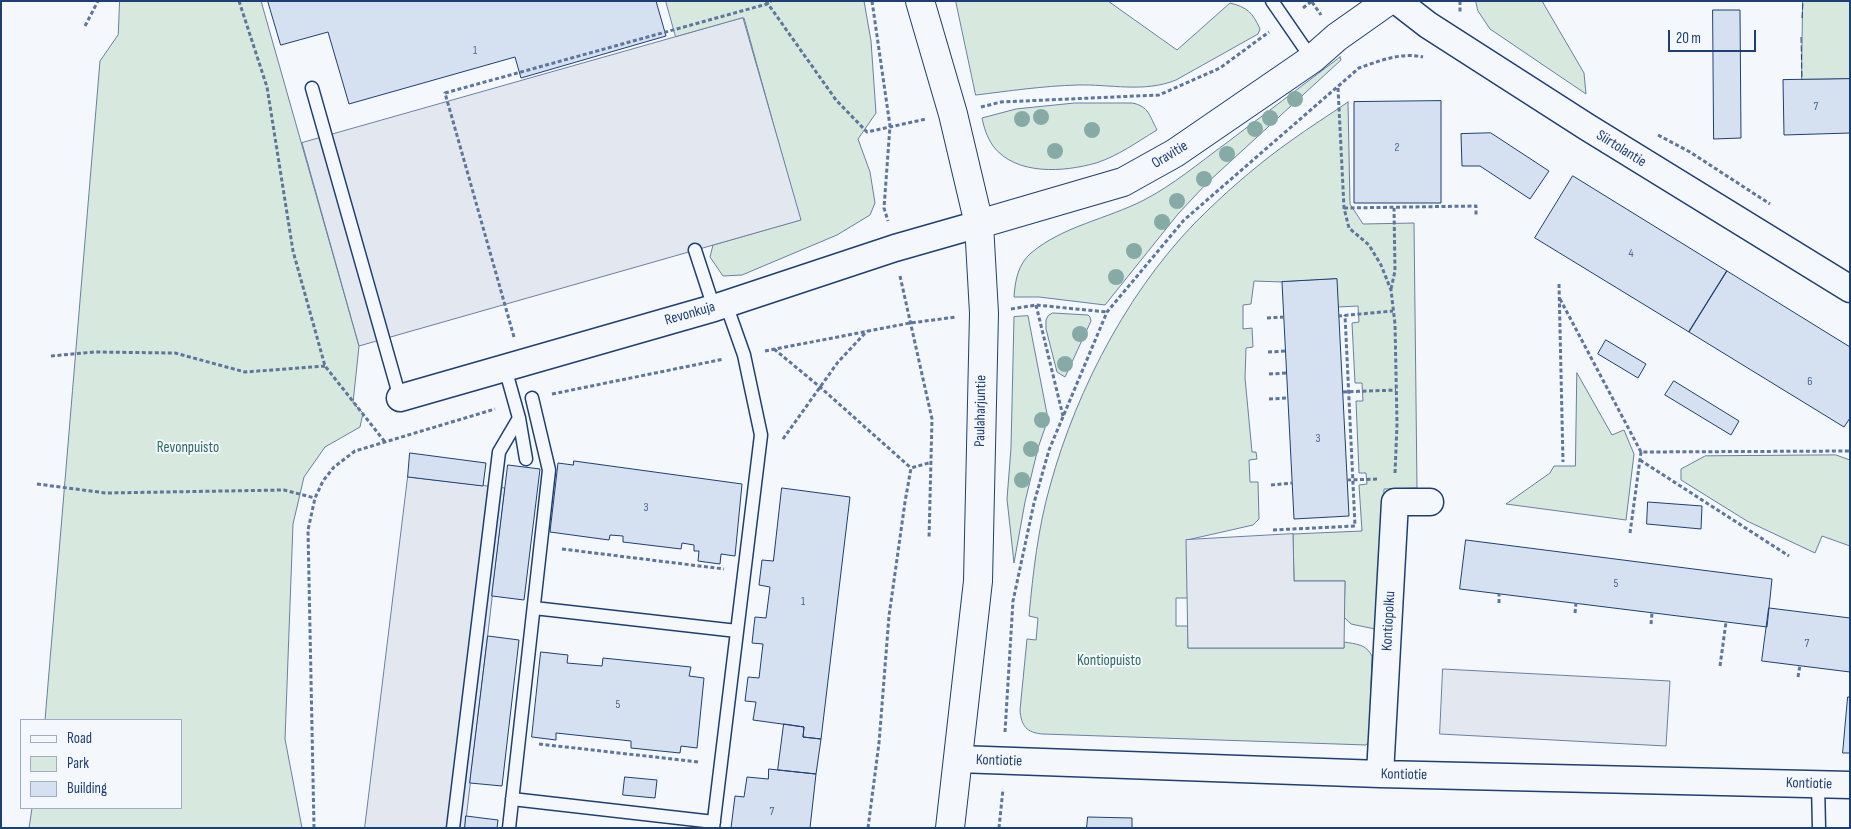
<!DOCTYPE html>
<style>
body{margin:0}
#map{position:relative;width:1851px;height:829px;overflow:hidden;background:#f4f7fb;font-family:"Sofia Sans Condensed",sans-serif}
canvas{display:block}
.frame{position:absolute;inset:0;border:2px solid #1d3f73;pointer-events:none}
.legend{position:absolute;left:20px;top:719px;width:162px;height:90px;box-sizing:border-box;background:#f4f7fb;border:1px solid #9eadc5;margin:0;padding:6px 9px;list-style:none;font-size:15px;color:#1d3f73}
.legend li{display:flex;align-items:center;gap:10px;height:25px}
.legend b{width:25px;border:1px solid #9eadc5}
.scale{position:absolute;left:1668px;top:30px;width:88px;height:22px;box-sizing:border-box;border:2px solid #1d3f73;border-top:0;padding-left:6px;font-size:15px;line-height:18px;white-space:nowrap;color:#1d3f73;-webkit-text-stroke:4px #f4f7fb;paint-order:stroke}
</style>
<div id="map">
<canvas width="1851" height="829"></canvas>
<div class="frame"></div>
<ul class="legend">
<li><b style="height:6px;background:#f4f7fb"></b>Road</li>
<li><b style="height:14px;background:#d7e8df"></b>Park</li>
<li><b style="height:14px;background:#d5e0f0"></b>Building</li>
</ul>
<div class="scale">20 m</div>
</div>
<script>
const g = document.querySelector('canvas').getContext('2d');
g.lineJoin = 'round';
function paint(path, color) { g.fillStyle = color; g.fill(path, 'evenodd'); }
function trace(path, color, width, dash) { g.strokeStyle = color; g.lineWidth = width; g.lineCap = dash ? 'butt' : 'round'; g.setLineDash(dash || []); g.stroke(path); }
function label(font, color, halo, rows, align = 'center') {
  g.font = font + ' "Sofia Sans Condensed",sans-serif'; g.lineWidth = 4; g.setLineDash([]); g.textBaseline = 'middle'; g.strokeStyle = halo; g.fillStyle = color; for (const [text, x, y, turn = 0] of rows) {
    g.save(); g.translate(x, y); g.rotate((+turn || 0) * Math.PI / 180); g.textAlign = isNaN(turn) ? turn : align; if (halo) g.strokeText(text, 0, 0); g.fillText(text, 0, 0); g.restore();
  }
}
const green = new Path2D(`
 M120 1H261L359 346 353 403 363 413 360 427 325 447 304 477 293 524 285 739 302 828H29L32 808H181V720H45L100 61 118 35Z
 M666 1H864L871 41 876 113 858 139 870 172 875 203 870 215 837 235 742 275 723 276 710 257 713 245 800 220 744 18 676 37Z
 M956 1H1108L1177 50 1230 3C1247 7 1253 13 1260 29L1258 34 1176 80C1144 93 1110 84 1077 85 1043 86 1009 91 976 95Z
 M1476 1H1542L1584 73 1586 94 1490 29 1478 11Z
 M1803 1H1850V79L1802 80Z
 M1340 57 1341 60 1207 183 1178 214 1105 305 1039 297H1014C1015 281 1018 264 1031 253 1063 226 1107 219 1144 200 1173 185 1199 163 1225 144 1263 115 1302 86 1340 57Z
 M1348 102 1350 204 1363 224 1414 223 1417 488 1384 489 1380 630 1351 624 1344 617 1345 581H1294L1293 534 1362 531 1359 485 1367 484 1366 473H1359L1356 401H1363L1362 383H1355L1352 323 1359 322 1358 306 1338 307 1336 279 1282 282 1254 281 1251 304 1243 305V329L1252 328 1253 347 1246 348 1245 378 1252 452H1256L1257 459 1249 460 1250 482H1258L1259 519 1253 525 1187 540 1188 598H1176V626H1188V648H1344V642C1356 644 1366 644 1372 656L1369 741 1366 745 1043 734C1027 733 1021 726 1020 710L1027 639 1036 640 1038 618 1029 616C1033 573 1038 528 1050 486 1077 387 1133 281 1208 210 1234 185 1262 161 1292 140 1310 127 1329 115 1348 102Z
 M1075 103H1132C1149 106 1150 117 1157 130 1137 142 1118 156 1096 163 1064 172 1016 176 993 146 987 137 984 128 982 118L1016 109Z
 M1053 313 1088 315 1090 317 1091 321 1065 377 1057 372 1046 329V320L1048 316Z
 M1028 316 1048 419 1038 448 1025 502 1014 563 1007 499 1011 448 1014 317Z
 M1577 373 1612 435 1624 430 1634 454 1626 520 1506 504 1550 473 1554 466H1575Z
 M1836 455 1850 460V546L1822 536 1815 553 1747 521 1681 480V469L1705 456Z`);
paint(green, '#d7e8df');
trace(green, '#687fa3', 1);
const parking = new Path2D(`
 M743 18 801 220 359 346 302 143Z
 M408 477 505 488 465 828H365Z
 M1293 534 1294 581H1345L1344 648H1188L1186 540Z
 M1443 669 1670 681 1666 746 1440 734Z`);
paint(parking, '#e3e8f0');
trace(parking, '#687fa3', 1);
const building = new Path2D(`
 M268 1H656L666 36 521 78 515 57 349 104 328 32 281 45Z
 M1713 10H1740L1741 138 1714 139Z
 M1850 79V133L1784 135 1783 80Z
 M1441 101V203H1354V102Z
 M1491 133 1549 171 1530 199 1480 166H1462L1461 134Z
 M1573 176 1727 271 1689 332 1535 238Z
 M1727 271 1850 347V418L1844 427 1689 332Z
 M1337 279 1349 516 1294 519 1282 282Z
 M1606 340 1646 364 1638 378 1598 354Z
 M1674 381 1739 421 1731 435 1665 395Z
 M410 453 486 463 483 486 408 477Z
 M574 461 742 484 735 556 721 554 720 564 698 561 699 551H694V545L682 543 681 549 623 542V536L610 535 609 540 550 532 558 463 573 465Z
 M508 465 540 469 524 600 492 596Z
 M782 488 850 497 821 739 803 737 804 727 753 720 756 702 745 701 748 677 759 678 763 644 752 643 755 617 766 618 770 587 759 585 762 560 773 561Z
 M1648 502 1702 506 1701 529 1647 524Z
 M1466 540 1772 579 1767 627 1460 589Z
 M1769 608 1850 618V672L1762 661Z
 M488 636 519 640 502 786 470 783Z
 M541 652 568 655 567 663 602 666 603 658 691 667 689 676 704 678 697 748 681 746 680 753 631 748V741L556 733V740L532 737Z
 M1848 697H1850V753H1843Z
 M784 724 804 727 803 737 821 739 816 774 778 770Z
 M769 769 816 774 810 828H731L735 796 744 797 747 777 768 779Z
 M625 777 657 780 655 798 623 795Z
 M466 816 498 820 497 828H465Z
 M1088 817 1132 818V828H1087Z`);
paint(building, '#d5e0f0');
trace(building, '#1d3f73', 1);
const lane = new Path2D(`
 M1272 1 1312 59
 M312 88 400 398
 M695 250 714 308
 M505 368 519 418 526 459
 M534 608 737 631
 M1818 784 1819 828
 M512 799 714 822
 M453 828 499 452 519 418
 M509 828 549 470 532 398
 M713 828 761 435 744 355 726 304`);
const street = new Path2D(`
 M1397 1 1428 25 1587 127 1850 289
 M400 398 714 308 895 248 979 224
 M958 759 1380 774 1850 785
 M1380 774 1395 502H1430`);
const secondary = new Path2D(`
 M920 1 953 114 979 224 984 313 978 581 950 828
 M979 224 1123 182 1175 153 1312 59 1337 37 1388 1`);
trace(lane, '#1d3f73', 15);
trace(street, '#1d3f73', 29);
trace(secondary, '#1d3f73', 30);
trace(new Path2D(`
 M239 1 267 87 293 251 325 366 385 442
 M766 1 836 100 867 132 926 119
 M872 1 890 126 884 208 888 221
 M1460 1V13
 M1312 2 1321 15
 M1303 8 1312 1
 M85 26 98 1
 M1338 88 1344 208 1349 228 1369 245 1381 265 1391 290 1395 324 1397 424 1395 474
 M981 107 1001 102 1159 95 1220 68 1269 32
 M1658 135 1690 152 1770 204
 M1344 208 1476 206V216
 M900 276 932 419 929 539
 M1559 284 1563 462
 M1391 289 1395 271 1394 208
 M1560 299 1641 452 1850 451
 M1036 305 1063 416
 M1011 309 1036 305 1107 312
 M1338 316 1393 311
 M1267 318 1284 317
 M514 337 445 93 767 4 771 1
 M774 349 820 387 911 468
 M765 351 910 323 956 317
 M1268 352 1286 351
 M51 356 94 352 175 353 245 372 325 366
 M1269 374 1287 373
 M1343 392 1396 390
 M552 394 724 359
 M1269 399 1288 398
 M783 439 838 362 867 331
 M1640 460 1789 556
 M1347 480 1379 479
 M37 484 106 493 284 490 315 498
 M1271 485 1292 483
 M1273 530 1355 526 1345 315
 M1630 533 1641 452
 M562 549 724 569
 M1499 603V594
 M1575 613 1576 603
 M1651 624 1652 613
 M1720 666 1726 622
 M1798 677 1800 665
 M1005 732 1013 601 1034 503 1049 450 1107 312 1184 220 1359 68C1379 61 1401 52 1423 57
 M539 744 699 762
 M314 828 308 530 315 498 323 481 334 467 355 451 495 409
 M868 828 879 743 889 616 905 502 911 468 932 462
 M999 828 1003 789`), '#5e769c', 3, [4, 2.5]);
trace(lane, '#f4f7fb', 12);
trace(street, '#f4f7fb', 26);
trace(secondary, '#f4f7fb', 28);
trace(new Path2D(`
 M1802 18 1803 1
 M1801 37 1802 80`), '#1d3f73', 1, [6, 2.5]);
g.fillStyle = '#86aba6';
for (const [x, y] of [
 [1295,99],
 [1041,117],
 [1270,118],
 [1022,119],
 [1255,129],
 [1092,130],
 [1055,151],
 [1227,154],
 [1204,179],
 [1177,201],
 [1162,222],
 [1134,251],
 [1116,277],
 [1080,334],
 [1065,364],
 [1042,420],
 [1031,449],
 [1022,480]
]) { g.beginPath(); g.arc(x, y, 8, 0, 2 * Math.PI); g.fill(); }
label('12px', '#4b6792', null, [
 ["1",475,51],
 ["7",1816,107],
 ["2",1397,148],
 ["4",1631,254],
 ["6",1810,382],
 ["3",1318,439],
 ["3",646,508],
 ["5",1616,584],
 ["1",803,602],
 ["7",1807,644],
 ["5",618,705],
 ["7",772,812]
]);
label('15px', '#1d3f73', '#f4f7fb', [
 ["Siirtolantie",1621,149,32],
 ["Oravitie",1170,155,-31],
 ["Revonkuja",690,314,-16],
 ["Paulaharjuntie",981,411,-89],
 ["Kontiopolku",1389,621,-87],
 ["Kontiotie",999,761,2],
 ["Kontiotie",1404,775,1],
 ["Kontiotie",1809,784,2]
]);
label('15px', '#2c6c60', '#f4f7fb', [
 ["Revonpuisto",188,448],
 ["Kontiopuisto",1109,661]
]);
</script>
